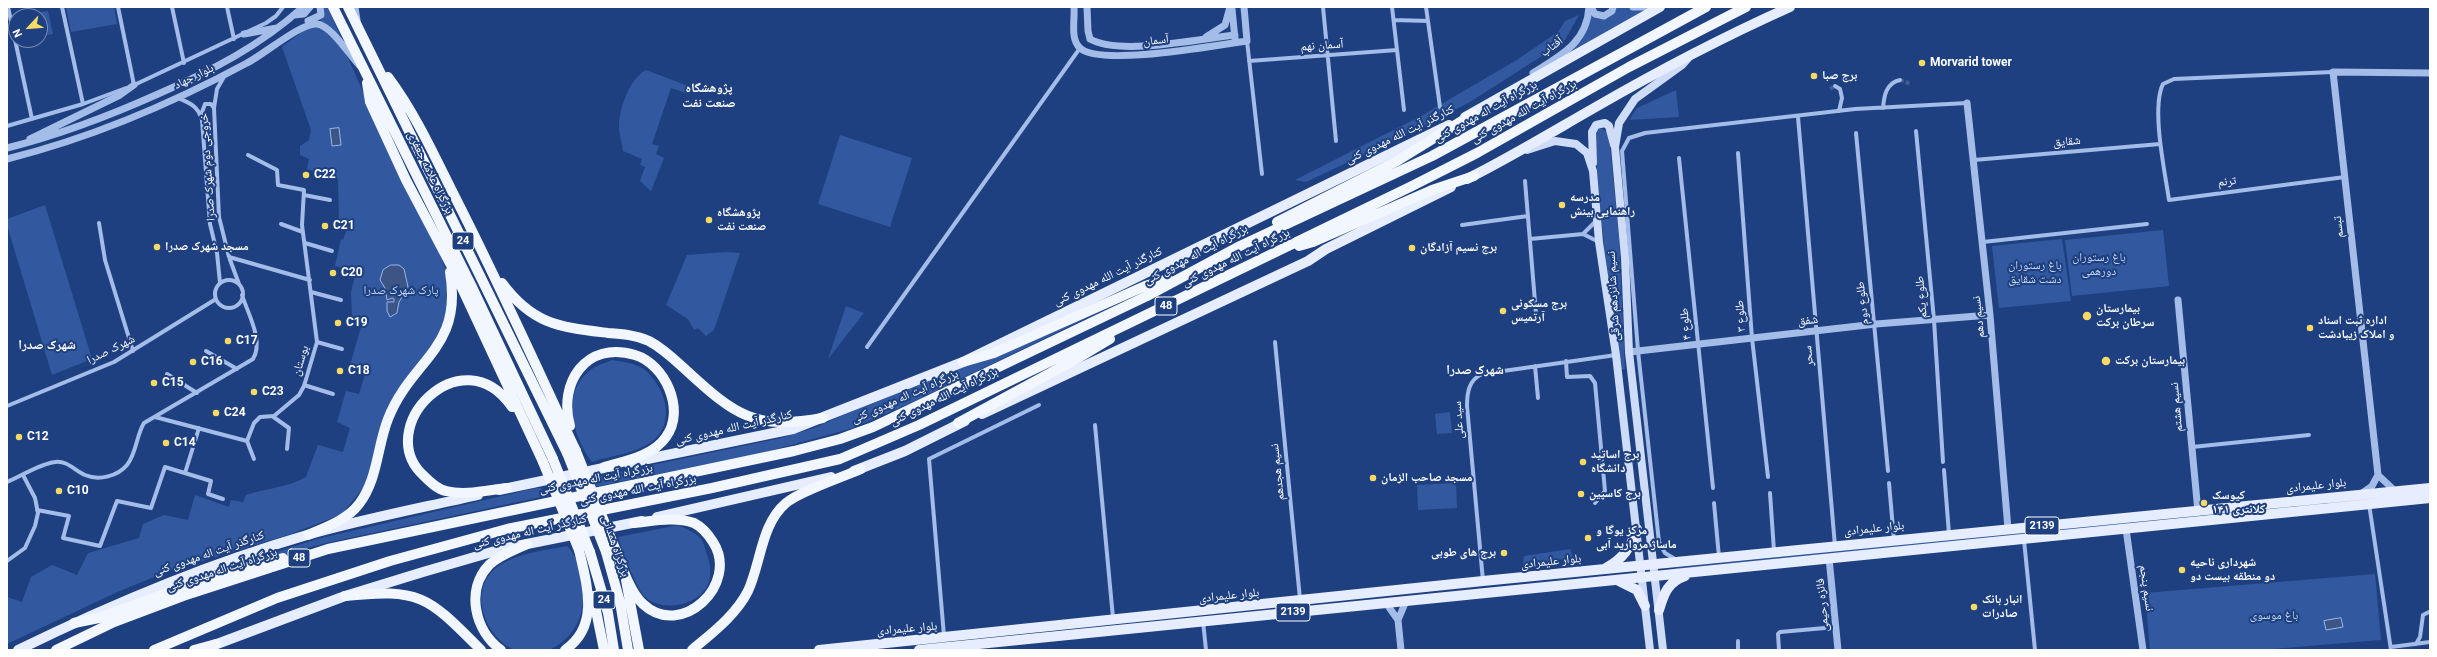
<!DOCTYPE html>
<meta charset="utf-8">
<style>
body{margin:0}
#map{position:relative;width:2437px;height:657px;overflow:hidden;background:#1e4080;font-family:Roboto,sans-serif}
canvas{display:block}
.frame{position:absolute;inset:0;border:8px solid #fff;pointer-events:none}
.north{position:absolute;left:8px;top:8px;width:40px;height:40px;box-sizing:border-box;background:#1e4080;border:1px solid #788cb3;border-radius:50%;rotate:244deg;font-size:11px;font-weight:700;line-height:16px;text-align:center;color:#fff}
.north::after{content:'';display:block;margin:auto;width:14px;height:18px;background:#f7da63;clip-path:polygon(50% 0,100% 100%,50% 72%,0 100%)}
</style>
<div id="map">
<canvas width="2437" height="657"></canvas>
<div class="frame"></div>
<div class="north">N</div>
</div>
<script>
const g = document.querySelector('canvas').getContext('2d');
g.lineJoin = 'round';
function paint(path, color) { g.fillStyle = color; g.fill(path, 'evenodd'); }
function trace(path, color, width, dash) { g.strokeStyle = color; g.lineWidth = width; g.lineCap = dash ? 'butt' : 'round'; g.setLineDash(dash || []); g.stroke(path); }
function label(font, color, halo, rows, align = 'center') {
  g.font = font + ' Roboto,"Noto Naskh Arabic",sans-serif'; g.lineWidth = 4; g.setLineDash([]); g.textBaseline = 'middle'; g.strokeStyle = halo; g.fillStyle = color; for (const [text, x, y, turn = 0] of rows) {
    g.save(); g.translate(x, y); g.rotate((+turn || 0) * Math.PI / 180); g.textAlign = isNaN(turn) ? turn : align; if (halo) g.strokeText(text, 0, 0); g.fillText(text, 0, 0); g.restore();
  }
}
paint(new Path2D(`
 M66 7H114L117 24 71 32Z
 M323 7H327L346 47 326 24 320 21 324 16Z
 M1616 7 1647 9 1564 57 1582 40 1592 14C1602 23 1612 20 1616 7Z
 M48 11 53 34 41 36 40 16H36V13Z
 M1579 15 1565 40 1559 45 1470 102 1416 130 1306 182 1295 180 1421 116 1515 61 1558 32 1565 21Z
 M313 27 322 28 340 45 349 60 387 147 440 255 447 273 451 296 441 337 412 373 367 483 342 514 291 534 169 571 115 593 7 644V597L22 602 31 577 52 565 77 575 88 553 139 538 143 524 164 515 188 520 195 495 229 507 231 500 243 502 246 495C266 488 287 488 306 477L318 445 343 452 350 428 337 422 346 391 359 394 366 371 350 365 363 320 352 318 351 292 356 272 335 266 341 239 343 240 348 226 339 223 338 179 307 169 309 159 300 155V146L309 140 311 130 282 47 302 32Z
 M646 70 688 86 686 93 671 88 652 144 659 146 656 154 664 158 651 191 640 181 645 167 640 165 642 159 623 151C622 143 619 134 619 126 619 109 630 78 646 70Z
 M1676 90 1679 117 1629 120 1637 108Z
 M1598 129H1603L1608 133 1610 146 1619 237 1625 369 1621 370C1610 290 1598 212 1595 131Z
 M840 135 912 158 890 227 818 204Z
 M45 205 92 359 52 375 7 225V219Z
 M2163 230 2169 286 2072 296 2065 240Z
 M2062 239 2071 301 1999 308 1992 246Z
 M726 252 740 253 714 330 706 336 698 328 694 330 688 319 666 305 687 255Z
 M1114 305 913 402 853 428 762 453 594 487 590 478 781 438 814 428 870 403Z
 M846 306 864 313 828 359Z
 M612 360C624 362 637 363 646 371 665 388 675 420 655 439 638 454 613 455 592 462 574 439 561 395 587 373 594 366 603 364 612 360Z
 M1450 412 1452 433 1437 434 1435 414Z
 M1456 483 1457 508 1418 510 1417 485Z
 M536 488H541L546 496 326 543 193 579 317 539Z
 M2430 491V494L1676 571 1675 568Z
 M679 525C685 529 695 532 700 538 703 540 705 548 706 552 709 559 711 568 710 576 708 604 663 615 644 596 636 587 622 550 618 537Z
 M567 546C581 560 586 590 582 609 579 626 566 643 549 650 544 652 534 650 528 650 521 650 514 651 507 646 481 628 469 585 500 565 519 553 546 550 567 546Z
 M1570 549 1573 558 1523 564 1524 556Z
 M2375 574 2381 640 2260 650H2150L2145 593Z`), '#32589f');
const water = new Path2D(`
 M339 128 341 145 332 146 330 129Z
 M391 265H399L404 269 408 287 399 302 397 313 390 317 387 311V302H394V299L392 298 387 300 385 288 380 280 383 270Z
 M2341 618 2343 627 2326 630 2324 621Z`);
paint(water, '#3c5585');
trace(water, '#97b6ea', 1);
trace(new Path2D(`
 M1900 80 1911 84
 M1830 89 1835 86`), '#405d93', 4, [4, 2]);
trace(new Path2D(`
 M8 7 32 119
 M62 7 83 104
 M118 7 134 85
 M172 7 184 63
 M227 7 234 39
 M1323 7 1336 141
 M1392 7 1404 110
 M1426 7 1440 107
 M1394 20 1428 21
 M1247 41 1262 174
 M1249 61 1397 50
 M2333 72 2174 79 2163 84C2151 108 2165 172 2169 200L2345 177
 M225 75 217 89 214 108 219 217 229 257 239 284
 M132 86 266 23 276 16 283 7
 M1835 86 1840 89 1842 98 1839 111
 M178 98C190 103 198 106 202 120L210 224 217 253 220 283
 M1883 108C1884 96 1886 83 1900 80
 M201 115 205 104H211L214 108
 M1798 117 1835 546
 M7 126 83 104 126 88
 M1916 131 1934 320 1943 462
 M1856 133 1888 471
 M1738 153 1752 338 1768 477
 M1679 158 1713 488
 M1974 160 2160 144
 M1525 181 1536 314
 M304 195 330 200
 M99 223 105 260 133 351
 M281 224 303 232
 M1462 225 1528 216
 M1583 234 1596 221
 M1530 239 1583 234 1599 242
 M1983 242 2147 224
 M305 243 332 251
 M229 257 310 280
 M215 294a14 14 0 1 1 28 0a14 14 0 1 1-28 0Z
 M311 292 341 300
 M317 342 342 349
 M1275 342 1300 599
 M867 347 1080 48
 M206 351 237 369
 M1566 361 1567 377 1590 376 1595 383 1605 491 1595 503
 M1535 366 1538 398
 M167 374 197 393
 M304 385 333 394
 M7 406 114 362 216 299
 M272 416 289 428 287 449
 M155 417 247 441 254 423 260 417 274 416 299 395 304 386 317 342 302 225 304 190 278 185 277 170 248 155
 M1095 425 1113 618
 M247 441 254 459
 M2192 447 2309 435
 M1944 470 1949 534
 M185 473 199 428
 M7 482C22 476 39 464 55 462 67 460 75 471 85 475 99 481 118 476 127 465 137 452 136 436 144 423L253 359C264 341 248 314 242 295
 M1889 483 1894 540
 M1770 493 1774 551
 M1714 503 1719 557
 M2369 504 2391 650
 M37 510 69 516 63 538 100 546 117 501 151 508 165 467 211 481 208 494 223 499
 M2024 540 2035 650
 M1675 559 1665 553 1659 542 1638 351 1622 151 1629 138 1645 133 1855 109 1967 103
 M7 561 25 548 35 526 38 513 35 498 23 475
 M1483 581 1467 406C1467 392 1469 380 1482 374L1616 355
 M1203 621 1206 650
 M944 636 929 459 1039 405
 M2416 644 2420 637 2423 615 2429 612
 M2391 647 2430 642
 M1738 650V641
 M1779 650 1778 634 1780 632 1836 627`), '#a3bce8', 4);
trace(new Path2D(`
 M355 7 357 20
 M1074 7C1075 20 1070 39 1080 48 1100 67 1217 45 1247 41L1244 7
 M1087 7 1088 31 1090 39
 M1591 7 1595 14 1604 16 1612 11 1613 7
 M1633 7H1646
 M1232 9 1235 39
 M294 15 304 14 310 7
 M308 21 321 15 320 7
 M244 34 277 28
 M1206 37 1225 25 1230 7
 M1090 39C1120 56 1199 39 1235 35
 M1533 73C1560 56 1587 43 1589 7
 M1967 103 1990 315 2008 529
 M30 139 120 95 134 85
 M7 148C59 135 109 116 158 94 211 71 260 46 303 7
 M7 159C91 138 171 104 247 63 263 55 302 22 317 24 332 26 349 55 360 66
 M2178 300 2198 512
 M1629 352 1876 324 1990 315
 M2378 475 2395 491
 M2362 493 2372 486 2378 475 2333 72 2430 73
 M2126 529 2143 650
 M1829 558 1838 650
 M1386 603 1398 620
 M1401 650 1398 620 1406 601`), '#a3bce8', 7);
trace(new Path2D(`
 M1527 150 1555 141 1576 144 1587 153 1593 171 1599 242 1616 355 1650 650
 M1593 163 1592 132 1596 125 1605 123 1609 126 1614 145
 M1663 650 1629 352 1625 258 1615 147 1619 123 1635 99 1682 65 1689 57`), '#cedcf7', 8);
trace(new Path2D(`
 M1465 117 1660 7
 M1467 179C1511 157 1552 132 1594 108 1658 71 1723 37 1790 7
 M982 414 1308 261 1326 249 1451 187
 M628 463 793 429 963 362 1449 125
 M854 471 905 451 965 421
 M499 490 613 466
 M657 517 831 477
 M1606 568C1623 559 1631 547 1637 529
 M1619 581 1637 590 1645 606
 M1659 610C1664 593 1668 582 1685 576
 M209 647 345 596 423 572 502 549 642 521
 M18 650C112 604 207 564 307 535 363 519 421 508 478 495
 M819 650 1483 581 2430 488
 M919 650 2430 498`), '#e6edfe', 10);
trace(new Path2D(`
 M333 7 472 287 553 459
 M348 7 567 453
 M388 77C415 113 434 155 454 195 497 279 536 366 576 451
 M367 83 370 102 406 180 454 271 543 462
 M1277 222 1397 161 1473 114
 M1299 246 1313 242 1432 190 1474 176
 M502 283C533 325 560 327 608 333 622 334 636 335 649 341 664 349 675 360 687 371 736 416 755 430 823 418
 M963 362 994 353 1145 286 1168 279
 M958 423 1080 357 1110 339
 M570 426C558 383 586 340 635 355 665 364 686 410 666 437 653 456 625 461 604 467
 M507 488C488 490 465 496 446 491 437 489 430 482 424 476 371 428 462 334 512 407
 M308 535C326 527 347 520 359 504 378 479 377 447 388 419 412 358 463 350 450 272
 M616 551C622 567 630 592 643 604 681 640 740 584 713 542 708 534 702 527 694 523 675 516 653 521 634 523
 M590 552 608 613 614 650
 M606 552 620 602 628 650
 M626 580 639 650
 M345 596C422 588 428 597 481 650
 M593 596 604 650
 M74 623 99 618 211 577 283 558
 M56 650 114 622 183 596 328 549 794 451 840 439 873 427 1147 296 1240 246 1432 156 1706 7
 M154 650 277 598 390 561 507 529 712 488 840 459 919 425 1412 186 1477 153 1629 67 1746 7
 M194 650 216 644
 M501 650C475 631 465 590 489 565 499 555 515 550 527 544
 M565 650C600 626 587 585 579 550
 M692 650C712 633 736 615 748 591 761 563 761 524 786 503 800 491 843 477 861 469`), '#f2f6fe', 10);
trace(new Path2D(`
 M576 451 616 551
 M567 453 606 552
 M553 459 590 552
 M543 462 579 550`), '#f2f6fe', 10);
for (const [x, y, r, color] of [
 [1922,63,4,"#f7da63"],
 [1814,76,4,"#f7da63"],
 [306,175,4,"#f7da63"],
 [1562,205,4,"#f7da63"],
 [709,220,4,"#f7da63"],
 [325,226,4,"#f7da63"],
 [157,247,4,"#f7da63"],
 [1412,248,4,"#f7da63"],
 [333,273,4,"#f7da63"],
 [1503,311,4,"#f7da63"],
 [2087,316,5,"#f7da63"],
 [338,323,4,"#f7da63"],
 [2310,328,4,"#f7da63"],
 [228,341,4,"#f7da63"],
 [2106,361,5,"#f7da63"],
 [193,362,4,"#f7da63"],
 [340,371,4,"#f7da63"],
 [154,383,4,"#f7da63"],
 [254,392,4,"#f7da63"],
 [216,413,4,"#f7da63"],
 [19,437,4,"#f7da63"],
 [166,443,4,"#f7da63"],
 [1583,462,4,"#f7da63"],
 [1373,478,4,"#f7da63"],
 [59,491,4,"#f7da63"],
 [1581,494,4,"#f7da63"],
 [2204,503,4,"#f7da63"],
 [1588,538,4,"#f7da63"],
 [1504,553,4,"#f7da63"],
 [2182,570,4,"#f7da63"],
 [1974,607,4,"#f7da63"]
]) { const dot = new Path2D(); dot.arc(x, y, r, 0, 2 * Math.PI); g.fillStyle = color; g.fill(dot); trace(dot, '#1e4080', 1.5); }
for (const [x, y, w] of [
 [463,241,22],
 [1166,306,22],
 [2042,526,34],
 [299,558,22],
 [604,600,22],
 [1293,612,34]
]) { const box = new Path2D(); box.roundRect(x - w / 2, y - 9, w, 18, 3); g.fillStyle = '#1e4080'; g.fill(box); trace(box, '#fff', 1); }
label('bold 11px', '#fff', null, [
 ["24",463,241],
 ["48",1166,306],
 ["2139",2042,526],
 ["48",299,558],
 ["24",604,600],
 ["2139",1293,612]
]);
label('12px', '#fff', '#1e4080', [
 ["آسمان",1156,41,-7],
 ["آسمان نهم",1322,46,-4],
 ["آفتاب",1552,47,-36],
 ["بلوار جهاد",194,77,-26],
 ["بزرگراه آیت اله مهدوی کنی",1486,112,-29],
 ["بزرگراه آیت الله مهدوی کنی",1524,112,-29],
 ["کنارگذر آیت الله مهدوی کنی",1400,135,-26],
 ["شقایق",2067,142,-5],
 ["خروجی دوم شهرک صدرا",208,167,-94],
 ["بزرگراه علامه جعفری",430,173,64],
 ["ترنم",2227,182,-7],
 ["تبسم",2339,227,-97],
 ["بزرگراه آیت اله مهدوی کنی",1196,255,-28],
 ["بزرگراه آیت الله مهدوی کنی",1236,258,-26],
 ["کنارگذر آیت الله مهدوی کنی",1108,277,-26],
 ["نسیم شانزدهم شرقی",1614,296,-93],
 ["طلوع یکم",1922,297,-95],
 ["طلوع دوم",1863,303,-96],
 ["طلوع ۳",1741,316,-94],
 ["نسیم دهم",1979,317,-96],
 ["شفق",1808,321,-7],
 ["طلوع ۴",1686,324,-96],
 ["شهرک صدرا",111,350,-26],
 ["سحر",1809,356,-95],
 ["بوستان",301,361,-73],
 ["بزرگراه آیت اله مهدوی کنی",905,397,-24],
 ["بزرگراه آیت الله مهدوی کنی",944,397,-26],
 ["نسیم هشتم",2177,407,-95],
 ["سید علی",1459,420,-94],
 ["کنارگذر آیت الله مهدوی کنی",734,428,-13],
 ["نسیم هجدهم",1278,472,-96],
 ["بزرگراه آیت اله مهدوی کنی",596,479,-11],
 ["بلوار علیمرادی",2316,486,-6],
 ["بزرگراه آیت الله مهدوی کنی",638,490,-11],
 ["بلوار علیمرادی",1874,529,-6],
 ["کنارگذر آیت اله مهدوی کنی",530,532,-13],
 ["بزرگراه همدانی",615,546,71],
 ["کنارگذر آیت اله مهدوی کنی",209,554,-19],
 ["بلوار علیمرادی",1551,562,-6],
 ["بزرگراه آیت اله مهدوی کنی",222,570,-18],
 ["نسیم پنجم",2146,588,82],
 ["بلوار علیمرادی",1229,596,-6],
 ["فائزه رحیمی",1823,605,-95],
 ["بلوار علیمرادی",907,629,-5]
]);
label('bold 12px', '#fff', '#1e4080', [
 ["Morvarid tower",1930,63],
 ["برج صبا",1822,76],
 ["C22",314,175],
 ["مدرسه",1570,198],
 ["راهنمایی بینش",1570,212],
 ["پژوهشگاه",717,213],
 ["صنعت نفت",717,227],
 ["C21",333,226],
 ["مسجد شهرک صدرا",165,247],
 ["برج نسیم آزادگان",1420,248],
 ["C20",341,273],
 ["برج مسکونی",1511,304],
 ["آرتمیس",1511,318],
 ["بیمارستان",2096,309],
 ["سرطان برکت",2096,323],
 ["اداره ثبت اسناد",2318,321],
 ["و املاک زیبادشت",2318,335],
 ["C19",346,323],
 ["C17",236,341],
 ["بیمارستان برکت",2115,361],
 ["C16",201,362],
 ["C18",348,371],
 ["C15",162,383],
 ["C23",262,392],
 ["C24",224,413],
 ["C12",27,437],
 ["C14",174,443],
 ["برج اساتید",1591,455],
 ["دانشگاه",1591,469],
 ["مسجد صاحب الزمان",1381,478],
 ["C10",67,491],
 ["برج کاسپین",1589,494],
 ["کیوسک",2212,496],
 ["کلانتری ۱۴۱",2212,510],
 ["مرکز یوگا و",1596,531],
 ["ماساژ مروارید آبی",1596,545],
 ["برج های طوبی",1496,553,"right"],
 ["شهرداری ناحیه",2190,563],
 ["دو منطقه بیست دو",2190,577],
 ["انبار بانک",1982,600],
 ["صادرات",1982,614]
], 'left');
label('12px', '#c7d8f6', '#1e4080', [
 ["باغ رستوران",2099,258],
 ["دورهمی",2099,272],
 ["باغ رستوران",2035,266],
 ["دشت شقایق",2035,280],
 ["پارک شهرک صدرا",401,291],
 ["باغ موسوی",2274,616]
]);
label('bold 13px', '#fff', '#1e4080', [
 ["پژوهشگاه",709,89],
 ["صنعت نفت",709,104],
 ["شهرک صدرا",47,346],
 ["شهرک صدرا",1475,371]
]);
</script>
